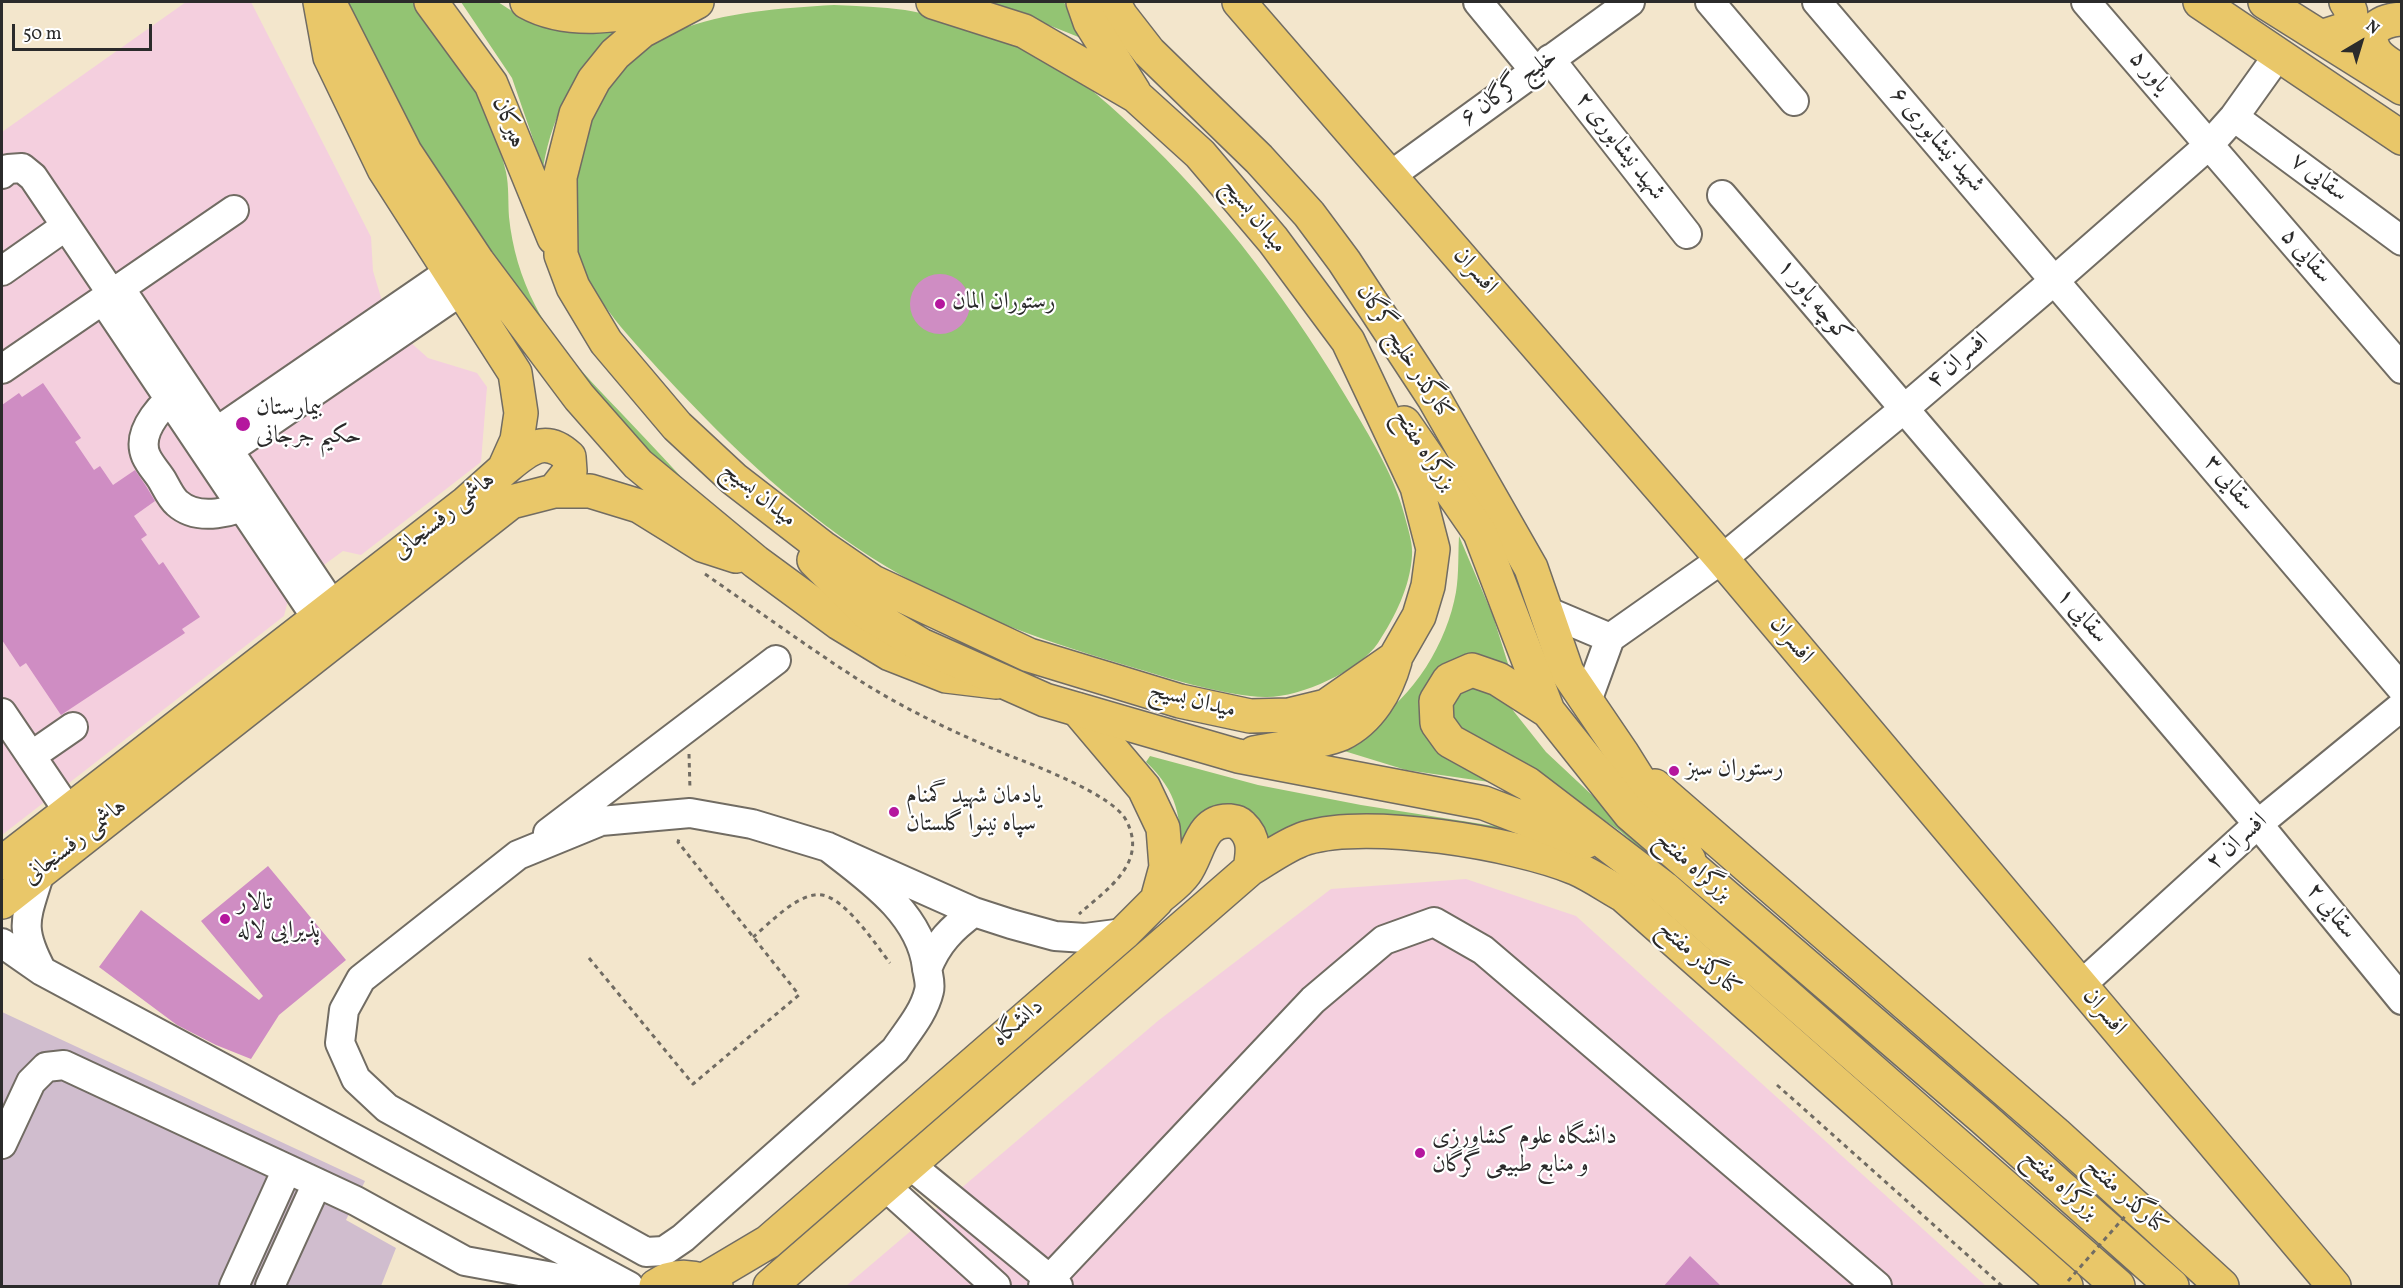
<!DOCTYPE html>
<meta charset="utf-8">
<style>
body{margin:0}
#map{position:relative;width:2403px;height:1288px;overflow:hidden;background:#f3e6cc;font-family:Vollkorn,serif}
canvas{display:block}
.frame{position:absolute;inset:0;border:3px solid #2b2b2b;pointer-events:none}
.north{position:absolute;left:2331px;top:12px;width:60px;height:60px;-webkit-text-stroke:4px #fff;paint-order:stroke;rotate:38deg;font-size:16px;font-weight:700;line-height:24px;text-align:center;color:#2b2b2b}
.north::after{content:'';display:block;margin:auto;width:21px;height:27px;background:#2b2b2b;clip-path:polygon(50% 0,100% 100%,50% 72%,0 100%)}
.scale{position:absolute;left:12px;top:24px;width:140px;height:27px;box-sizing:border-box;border:3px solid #2b2b2b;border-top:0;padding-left:8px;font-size:18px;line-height:21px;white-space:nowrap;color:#2b2b2b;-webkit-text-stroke:4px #fff;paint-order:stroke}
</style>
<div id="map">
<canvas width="2403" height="1288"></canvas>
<div class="frame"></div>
<div class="north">N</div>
<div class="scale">50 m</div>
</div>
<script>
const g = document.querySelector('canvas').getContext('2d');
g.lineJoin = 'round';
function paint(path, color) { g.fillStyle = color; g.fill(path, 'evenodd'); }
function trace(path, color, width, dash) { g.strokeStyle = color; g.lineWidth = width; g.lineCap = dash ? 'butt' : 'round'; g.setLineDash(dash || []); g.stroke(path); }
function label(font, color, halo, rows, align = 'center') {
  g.font = font + ' Vollkorn,Amiri,serif'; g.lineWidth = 4.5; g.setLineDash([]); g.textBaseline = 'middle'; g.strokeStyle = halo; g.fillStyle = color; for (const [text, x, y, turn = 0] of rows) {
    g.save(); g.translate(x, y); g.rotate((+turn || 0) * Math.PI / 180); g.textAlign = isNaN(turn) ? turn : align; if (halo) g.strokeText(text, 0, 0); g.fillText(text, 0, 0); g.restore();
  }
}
paint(new Path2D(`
 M186 2H251L371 237 373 271 383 304 408 340 428 358 477 373 487 387 481 462 361 555 343 551 291 589 284 616 2 835V132Z
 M1466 879 1576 916 1986 1286H846L1159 1020 1331 889Z`), '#f4cfde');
paint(new Path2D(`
 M2 1012 365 1181 346 1220 396 1248 381 1286H2Z`), '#d0bdce');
paint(new Path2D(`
 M348 2H413C455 53 491 106 506 172 509 186 508 203 509 217 512 247 521 278 535 305 555 346 591 381 623 415 647 440 671 466 694 491L638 444 589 390 471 235 382 86Z
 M461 2H498L518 15 572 31H617C576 77 554 106 543 168L512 78Z
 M991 2H1064L1081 38Z
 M834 5C857 6 882 7 905 10 941 16 996 34 1029 49 1067 67 1102 98 1133 127 1222 210 1295 309 1357 415 1377 449 1397 482 1406 521 1409 532 1413 545 1412 556 1410 587 1395 617 1378 643 1359 671 1299 698 1265 697 1227 696 1174 680 1138 669 1049 643 967 615 887 567 802 516 731 447 664 375 636 344 602 310 585 272 566 226 568 192 578 145 606 21 728 11 834 5Z
 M1459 536 1493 616 1509 667 1481 658 1423 727 1436 752 1461 767 1510 785 1406 770 1328 746C1342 739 1357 733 1369 725 1414 697 1447 643 1456 592 1459 574 1458 554 1459 536Z
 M1467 686 1500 694 1546 752 1625 826 1725 910 1721 917 1620 831 1521 763 1457 733C1449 709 1443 701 1467 686Z
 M1150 756 1258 785 1361 805 1507 828 1551 847H1262L1253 821 1181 859C1181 817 1178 792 1146 762Z`), '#93c473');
paint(new Path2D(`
 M910 304a30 30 0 1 1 60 0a30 30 0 1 1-60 0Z
 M43 383 81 438 75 442 94 470 100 466 113 485 135 470 146 486 155 501 134 516 147 535 141 539 159 565 163 562 200 617 182 629 185 633 61 715 26 663 20 667 2 640V405L19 393 22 397Z
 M268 866 346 960 279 1015 251 1059 216 1045 177 1025 99 967 141 910 259 1000 263 996 201 921Z
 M1690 1256 1722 1287H1663Z`), '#cf8dc3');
const minor = new Path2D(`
 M1478 2 1535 71
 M1710 2 1794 101
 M1817 2 2402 689
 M2086 2 2402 369
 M1550 59 1687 234
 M2234 117 2402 241
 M2 174 8 169 22 168 33 177 112 294
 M1390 176 1630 2
 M1722 195 2258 824 2402 1000
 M2 271 66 226
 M120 288 332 605
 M103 300 316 617
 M2 369 234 210
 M184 388C165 401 135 430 146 456 150 465 157 472 162 480 166 487 171 498 177 503 198 522 235 513 256 499
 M216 432 449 272
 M229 450 461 291
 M1546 611 1610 638
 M1610 638 1722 559 1904 409 2055 280 2209 145 2234 117 2279 54
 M1587 701 1610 638
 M2 713 69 812
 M31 756 73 727
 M548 833 776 660
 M828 847C868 878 921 914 927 968 928 975 931 984 929 991 924 1013 907 1032 895 1050L683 1238 664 1251 646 1252 387 1108 356 1079 340 1043 344 1010 361 979 518 855 601 821 690 813 752 824 828 847 974 912 1011 924 1055 936 1085 938 1124 933
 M40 872C26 919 18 926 42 971
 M2 943 42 971 629 1286
 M927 969C937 943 952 928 974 912
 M2080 986 2258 824 2402 706
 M2 1144 31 1082 46 1067 64 1065 356 1201 465 1261 602 1286
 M909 1164 1058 1286
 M884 1185 996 1286
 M234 1286 287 1169
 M270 1286 317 1183
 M1043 1286 1313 1000 1384 940 1434 922 1483 950 1877 1286`);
const major = new Path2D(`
 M1113 2 1121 16 1149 52 1259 159 1309 214 1344 261 1434 398 1531 568 1567 672 1622 753 1689 860
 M1239 2 1722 559 2334 1286
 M2200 2 2402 138
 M331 6 405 152 478 262 579 397 638 464 756 562 839 623 890 654 946 676 996 682
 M504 469C526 451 544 433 569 457L570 471 554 491
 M1655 786 2056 1134 2222 1286
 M2 863 466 503 504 469 517 440 521 413 515 373 384 169 330 57 320 2
 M1157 899C1166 891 1178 883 1185 873 1199 854 1200 819 1230 821 1236 822 1238 822 1242 826 1255 838 1253 852 1250 869
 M2 902 511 502 554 491H590L639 506 702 545 736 556
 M704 1280 768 1242 1124 933 1157 900 1166 867 1163 828 1144 788 1078 710
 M656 1286C674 1273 698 1276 716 1286
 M770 1286 1250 869C1267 859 1287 844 1306 838 1369 819 1514 843 1575 868 1591 875 1607 886 1623 895L2066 1286`);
const highway = new Path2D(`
 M431 2 491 84 554 238
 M527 2C570 26 625 14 671 6
 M697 2 642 31 615 54 594 80 576 114 560 177 561 255 573 287 606 342 677 426 734 479 822 547 873 582 1029 655 1180 701 1250 716 1289 715 1326 706 1395 658 1419 616 1428 586 1433 549 1417 487 1348 341 1273 240 1200 154 1136 96 1024 31 933 2
 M1083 2 1090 22 1134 92
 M2265 2 2402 88
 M2324 36 2346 29C2352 19 2353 12 2346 2
 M2400 71C2383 60 2371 55 2370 33 2380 23 2387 20 2402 19
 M1404 423 1480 533 1548 711 1630 814 1983 1118 2172 1286
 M814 560 867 613 921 645 1045 700 1238 756 1484 803 1585 842
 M1548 711 1498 679 1472 670 1449 680 1436 701 1437 723 1450 741 1528 784 1664 888 2118 1286
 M1254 753C1275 749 1323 742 1341 734 1370 720 1387 690 1395 661`);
trace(minor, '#716c63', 32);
trace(major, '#716c63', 36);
trace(highway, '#716c63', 36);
trace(new Path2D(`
 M705 574C757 610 809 648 862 682 908 711 958 734 1008 755 1036 766 1113 795 1126 820 1149 863 1107 889 1079 914
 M689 754 690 790
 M753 937C770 923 792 899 814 895 840 889 875 944 890 963
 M589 958 693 1084 799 995 678 842 680 836
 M1777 1085 2002 1286`), '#716c63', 3, [4.5, 4.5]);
trace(minor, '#fff', 28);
trace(major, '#e9c769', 33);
trace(highway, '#e9c769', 33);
trace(new Path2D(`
 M2068 1281 2127 1214`), '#716c63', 3, [4.5, 4.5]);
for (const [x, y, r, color] of [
 [940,304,6,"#b5179e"],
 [243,424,8,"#b5179e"],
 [1674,771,6,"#b5179e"],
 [894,812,6,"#b5179e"],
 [225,919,6,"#b5179e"],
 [1420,1153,6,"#b5179e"]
]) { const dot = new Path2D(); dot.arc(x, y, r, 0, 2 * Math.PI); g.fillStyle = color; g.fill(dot); trace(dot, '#fff', 2); }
label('24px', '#2b2b2b', '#fff', [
 ["یاور ۵",2148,73,49],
 ["خلیج گرگان ۶",1510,89,-36],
 ["هیرکان",507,123,68],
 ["شهید نیشابوری ۶",1936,141,49],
 ["شهید نیشابوری ۲",1619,147,52],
 ["سقایی ۷",2318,179,37],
 ["میدان بسیج",1253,217,51],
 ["سقایی ۵",2305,257,49],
 ["افسران",1474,272,49],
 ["کوچه یاور ۱",1813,302,50],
 ["کنارگذر خلیج گرگان",1403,353,57],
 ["افسران ۴",1959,362,-41],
 ["بزرگراه مفتح",1423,451,56],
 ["سقایی ۳",2228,484,50],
 ["میدان بسیج",758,496,39],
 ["هاشمی رفسنجانی",445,517,-39],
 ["سقایی ۱",2081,617,49],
 ["افسران",1790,641,50],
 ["میدان بسیج",1192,702,14],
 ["هاشمی رفسنجانی",76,843,-38],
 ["افسران ۲",2238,843,-42],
 ["بزرگراه مفتح",1692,868,41],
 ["سقایی ۲",2330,912,51],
 ["کنارگذر مفتح",1698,960,41],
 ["افسران",2103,1013,50],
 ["دانشگاه",1019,1024,-41],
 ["بزرگراه مفتح",2059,1186,42],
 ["کنارگذر مفتح",2125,1198,42]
]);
label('24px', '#2b2b2b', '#fff', [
 ["رستوران المان",952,304],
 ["بیمارستان",256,410],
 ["حکیم جرجانی",256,438],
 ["رستوران سبز",1686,771],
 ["یادمان شهید گمنام",906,798],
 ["سپاه نینوا گلستان",906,826],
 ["تالار",237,905],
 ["پذیرایی لاله",237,933],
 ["دانشگاه علوم کشاورزی",1432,1139],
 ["و منابع طبیعی گرگان",1432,1167]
], 'left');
</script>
